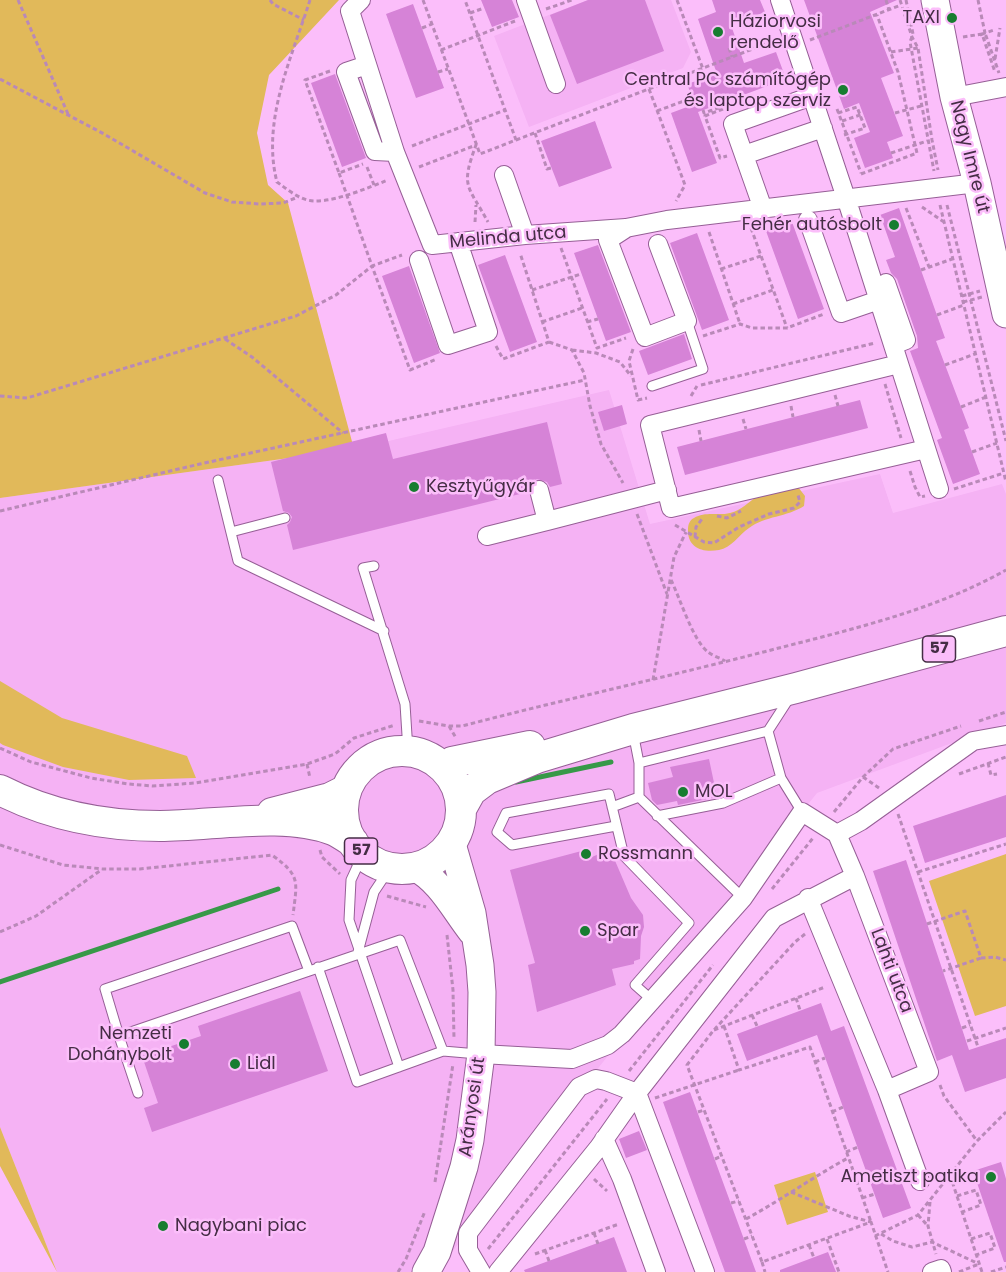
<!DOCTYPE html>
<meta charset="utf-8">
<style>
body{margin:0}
canvas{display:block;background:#fbbefa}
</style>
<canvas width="1006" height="1272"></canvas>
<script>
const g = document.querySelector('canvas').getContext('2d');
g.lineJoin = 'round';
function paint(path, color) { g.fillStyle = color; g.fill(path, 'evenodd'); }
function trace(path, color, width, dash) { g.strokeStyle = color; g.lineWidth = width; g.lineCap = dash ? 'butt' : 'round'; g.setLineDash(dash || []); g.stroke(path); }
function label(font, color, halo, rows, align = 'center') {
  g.font = font + ' Poppins,sans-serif'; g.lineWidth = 5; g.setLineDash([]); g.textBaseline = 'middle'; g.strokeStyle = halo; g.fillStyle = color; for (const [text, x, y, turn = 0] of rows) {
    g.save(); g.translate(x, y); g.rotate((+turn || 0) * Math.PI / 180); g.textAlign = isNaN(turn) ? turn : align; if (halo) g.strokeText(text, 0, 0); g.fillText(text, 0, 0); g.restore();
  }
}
paint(new Path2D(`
 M588 0H671L691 52 683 68 529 127 494 36Z
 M609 390 650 524 880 474 893 513 1002 484 1006 494V723L817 793 436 1272H57L0 1127V498L354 449Z`), '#f5b2f4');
paint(new Path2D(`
 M0 0H339L269 75 257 133 268 185 288 203 354 449 0 498Z
 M798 487 805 496 804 506C787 517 765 516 749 528 739 535 731 548 719 550 703 553 687 548 688 529 688 524 690 520 694 518 705 511 719 516 730 513 742 510 748 502 758 496 768 490 786 490 798 487Z
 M0 681 62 718 187 756 196 778 129 780 63 767 3 745 0 743Z
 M1006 854V1006L975 1016 929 881Z
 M0 1127 57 1272 0 1166Z
 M815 1172 828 1212 787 1225 774 1185Z`), '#e1b95a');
trace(new Path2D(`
 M516 782 611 762
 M0 982 278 889`), '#379948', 5);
paint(new Path2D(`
 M481 0H512L519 17 492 27Z
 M588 0H645L664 51 577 84 550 15Z
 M712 0H760L765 12 731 25 744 63 776 52 786 79 698 112 717 163 692 172 671 113 695 104 687 84 717 74 698 19 716 12Z
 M804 0H897L870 12 894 73 881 78 903 136 887 142 893 158 865 168 854 138 870 132 859 103 844 109Z
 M413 4 444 88 416 98 386 14Z
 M335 74 366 158 342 167 311 83Z
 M595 121 612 168 559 187 541 141Z
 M899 208 945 338 936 341 969 428 964 430 980 474 953 484 937 440 942 438 910 351 918 348 917 336 897 279 891 273 886 260 895 257 880 215Z
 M792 222 824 309 798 319 766 231Z
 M697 233 729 320 702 330 670 243Z
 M598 245 631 332 606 341 574 253Z
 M505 255 537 342 510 352 478 265Z
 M409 266 440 353 414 363 382 276Z
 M684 334 692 359 648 375 639 351Z
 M860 400 868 428 685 475 677 447Z
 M622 405 627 424 604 431 598 412Z
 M547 422 562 484 550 487 547 482 537 479 531 482 528 492 293 550 287 525 290 522 292 517 289 513 283 511 271 462 386 433 393 459Z
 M709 759 717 797 678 805 677 801 657 805 652 800 648 783 673 777 670 767Z
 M1006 795V837L925 863 913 826Z
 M589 849 592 857 610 849 631 898 643 915 644 927 641 936 640 959 634 961V964L612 969 616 985 537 1012 528 965 535 963 510 870Z
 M906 860 969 1050 1006 1038V1078L965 1092 952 1055 937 1061 873 871Z
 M300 991 328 1071 152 1132 144 1108 158 1103 142 1056 201 1036 198 1026Z
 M821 1003 831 1031 844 1026 911 1208 883 1218 817 1035 747 1061 737 1034Z
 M690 1092 724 1185 756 1272H725L686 1166 663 1102Z
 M639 1131 647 1150 626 1158 619 1139Z
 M1001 1162 1006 1179V1262H1004L973 1171Z
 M614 1237 627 1272H525L524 1270Z
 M828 1252 836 1272H780V1270Z`), '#d683d7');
const lane = new Path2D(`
 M652 386 703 369 687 321
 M218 480 238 561 384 631
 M231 532 285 518
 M374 566 363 568 405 704 408 751
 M768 731 781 778 802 812
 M633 732 639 763V797L743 898
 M639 763 768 731 790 697
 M612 807 639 797
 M657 816 723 803 781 778
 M616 826 512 845 497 832 506 813 609 794 624 856 689 923 635 985 652 1000
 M363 854 351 880 349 920 399 1067
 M358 952 374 892 384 877 402 868
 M318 967 357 1082 443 1051 478 1054
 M309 971 292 926 105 989 119 1036 400 940 443 1051
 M119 1036 138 1093`);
const street = new Path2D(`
 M361 0 350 11 395 152 432 245 525 235 626 228 667 220 977 183
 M526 0 556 84
 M780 0 849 207 939 489
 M367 65 346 72 375 151 395 152
 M954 97 1006 87
 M744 155 823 128
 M504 175 525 235
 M763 209 733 124 812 96
 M808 220 841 313 879 300
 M625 229 608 240 645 337 687 321 658 244
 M419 260 448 345 488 332 458 242
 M886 283 906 340 893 345
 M899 364 650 425 671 508 926 449
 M539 490 547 521 667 490
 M487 536 547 521
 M837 834 861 821 973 741 1006 735
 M481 1054 572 1059 608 1045 622 1034 743 898 802 812 837 834 855 876
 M887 1090 920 1181
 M604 1139 622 1179 656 1272
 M481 1272 468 1250V1233L579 1087 596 1079 606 1081 637 1093 705 1272
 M498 1272 599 1147 637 1093 774 918 855 876 929 1072 887 1090 808 898
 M932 1272 941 1269 942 1272`);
const secondary = new Path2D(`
 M935 0 954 97 977 183 1006 314
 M414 867C440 880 454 909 472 932
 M426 1272 437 1252 464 1167 470 1140 481 1054 482 992 480 965 472 913 452 844 457 832`);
const primary = new Path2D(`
 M343 810a59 59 0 1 1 118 0a59 59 0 1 1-118 0Z
 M444 768 452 762 530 746
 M0 790C49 815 105 826 160 826 213 826 284 811 333 830 340 833 347 838 353 842
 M461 809 471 791 487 779 537 758 633 729 796 688 1006 631
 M272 813 330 798 346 790`);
trace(lane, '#965f96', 11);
trace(street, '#965f96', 20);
trace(secondary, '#965f96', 29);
trace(primary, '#965f96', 32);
trace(new Path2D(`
 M18 0 68 114
 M270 0 273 4 304 20
 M310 0C292 57 261 121 277 182 288 190 301 201 315 201 338 201 367 188 388 180
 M423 0 480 154 516 140 465 0
 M677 0 703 69
 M886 0 889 10
 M900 0 912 37 918 48 932 140 938 170
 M906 0 913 34 910 42 934 171
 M978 0 985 33 994 30
 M546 9 572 0
 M470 13 484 8
 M422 28 432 24
 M980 35 985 33 999 73
 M963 37 982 34 995 72
 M810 40 901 5
 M729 48 732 57
 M441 50 515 21
 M891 52 918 48
 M995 59 1000 28
 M330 71 305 80 339 173 363 164
 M438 72 448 69
 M0 79 104 134 205 193 232 202 260 204 283 203 298 197
 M649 89 685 185 676 201
 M725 101 727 108
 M723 109 705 116 720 158 727 156
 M837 109 861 173
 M703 110 704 113 718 108 719 111
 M657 111 692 98
 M838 113 857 107 865 128 844 135
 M895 113 921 106
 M842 121 863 114
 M535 133 547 169 551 168
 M516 140 776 40
 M412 146 505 110
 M891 153 927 141
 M367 167 374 185
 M419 167 476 145C460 188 468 185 488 222
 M339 173 372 266 402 255
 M861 174 917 153 898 72 877 15
 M940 205 1006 482
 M947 205 1006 441
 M922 207 944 222
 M906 208 929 267
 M475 222 476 205
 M751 228 787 328
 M709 232 740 324
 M561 248 597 348 626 338
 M721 269 761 256
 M921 270 952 259
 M532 290 581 274
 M962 296 980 291
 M963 302 982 297
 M733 304 773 290
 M937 315 964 305
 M542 322 582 308
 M587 322 598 319
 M703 336 740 324 752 328H787L824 314
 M225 339 252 357 343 433
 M549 342 572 350 584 373 590 406 601 444 623 483
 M496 346 503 359 549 342 520 253
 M633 349 629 361 638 400 647 398
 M572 350 596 353 620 362 631 376
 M945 365 975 354
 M885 384 901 438
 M701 385 875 343
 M835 395 838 406
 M0 396 27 398 296 316 336 295 372 266 410 370 437 359
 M691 396 697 386
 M791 406 793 417
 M961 407 986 397
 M743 419 746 429
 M699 430 701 441
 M972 452 997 443
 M910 471 915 487 920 497 925 496
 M954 489 1004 473
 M0 511 200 464 585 380
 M637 514 667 594
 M717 516 727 518 741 511
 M675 525 704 542 714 543 739 527 769 514 794 508 800 502 798 495
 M695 537 696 527 702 519
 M671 580C680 598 693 641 708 652 713 656 720 658 725 661
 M653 680 674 557 686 532
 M419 721 449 726H462C566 699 671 676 775 649 853 629 935 610 1006 570
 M979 721 1006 712
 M449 726 456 738
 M0 748 31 762 91 778 128 784 152 786 195 783 307 764 335 754 354 738 395 725
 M988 763 991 775 997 774
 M307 764 310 778
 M959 774 1006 757
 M863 777 879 788
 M834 812 863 777 893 749 961 726
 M898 814 978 1047
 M0 845 63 865 103 869H140L272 855C301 876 297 881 293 915
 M320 850 322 857 340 874
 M918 872 1006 844
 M772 889 813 838
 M387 896 426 907
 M927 924 965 911 981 958 943 971
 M0 932 36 916 101 870
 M805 934 795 942 713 1031 687 1065 762 1262 871 1222 888 1272
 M447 935 453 990 454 1039
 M981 958 995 957 1006 960
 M796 998 800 1010
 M752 1015 757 1026
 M724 1026 739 1070 810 1047 871 1222
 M962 1028 970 1025
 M714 1030 825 987
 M967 1041 1006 1028
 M815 1062 825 1058
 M629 1071 713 965
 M940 1085 944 1096 977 1141
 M655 1098 739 1070
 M698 1112 704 1110
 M832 1112 843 1107
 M846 1152 858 1147
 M715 1159 722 1156
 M950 1175 982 1272
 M594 1179 607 1191
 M435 1182 453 1064
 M791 1192 849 1216 871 1222
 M957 1196 976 1190 981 1205 962 1212
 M862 1198 875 1194
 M930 1202 928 1226 936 1254
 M731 1203 739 1201
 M918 1215 928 1226
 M746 1219C781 1200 813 1177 848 1158
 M594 1233 598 1244
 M881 1234 893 1241 912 1247 932 1242 979 1264
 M875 1236 918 1215 977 1141 1006 1112
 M744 1239 752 1236
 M827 1239 839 1272
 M971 1239 990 1233 995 1248 976 1255
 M809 1245 814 1258
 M488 1249 607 1099
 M545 1250 549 1261
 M535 1254 619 1224
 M762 1262 765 1272
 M398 1272 406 1259 425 1211
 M959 1272 979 1264
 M991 1272 1006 1267`), '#b989b8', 3, [4.5, 3]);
trace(lane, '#fff', 9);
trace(street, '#fff', 18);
trace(secondary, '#fff', 27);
trace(primary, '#fff', 30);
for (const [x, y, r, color] of [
 [952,18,6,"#177d30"],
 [718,32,6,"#177d30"],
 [843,90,6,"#177d30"],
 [894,225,6,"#177d30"],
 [414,487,6,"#177d30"],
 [683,792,6,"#177d30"],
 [586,854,6,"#177d30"],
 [585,931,6,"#177d30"],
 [184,1044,6,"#177d30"],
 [235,1064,6,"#177d30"],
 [991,1177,6,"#177d30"],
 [163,1226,6,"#177d30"]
]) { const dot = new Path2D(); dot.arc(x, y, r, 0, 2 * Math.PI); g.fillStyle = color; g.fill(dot); trace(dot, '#fbbefa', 2); }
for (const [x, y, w] of [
 [939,649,33],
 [361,851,33]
]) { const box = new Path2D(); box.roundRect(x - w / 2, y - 13, w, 26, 4.5); g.fillStyle = '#fbbefa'; g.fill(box); trace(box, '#452d45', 1.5); }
label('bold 16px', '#452d45', null, [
 ["57",939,649],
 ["57",361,851]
]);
label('18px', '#452d45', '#fbbefa', [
 ["TAXI",940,18,"right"],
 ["Háziorvosi",730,22],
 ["rendelő",730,43],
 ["Central PC számítógép",831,80,"right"],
 ["és laptop szerviz",831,101,"right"],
 ["Fehér autósbolt",882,225,"right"],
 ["Kesztyűgyár",426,487],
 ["MOL",695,792],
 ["Rossmann",598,854],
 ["Spar",597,931],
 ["Nemzeti",172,1034,"right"],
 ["Dohánybolt",172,1055,"right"],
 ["Lidl",247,1064],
 ["Ametiszt patika",979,1177,"right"],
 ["Nagybani piac",175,1226]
], 'left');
label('18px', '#452d45', '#fbbefa', [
 ["Nagy Imre út",969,157,76],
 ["Melinda utca",508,238,-5],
 ["Lahti utca",891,971,69],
 ["Arányosi út",473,1107,-82]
]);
</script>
